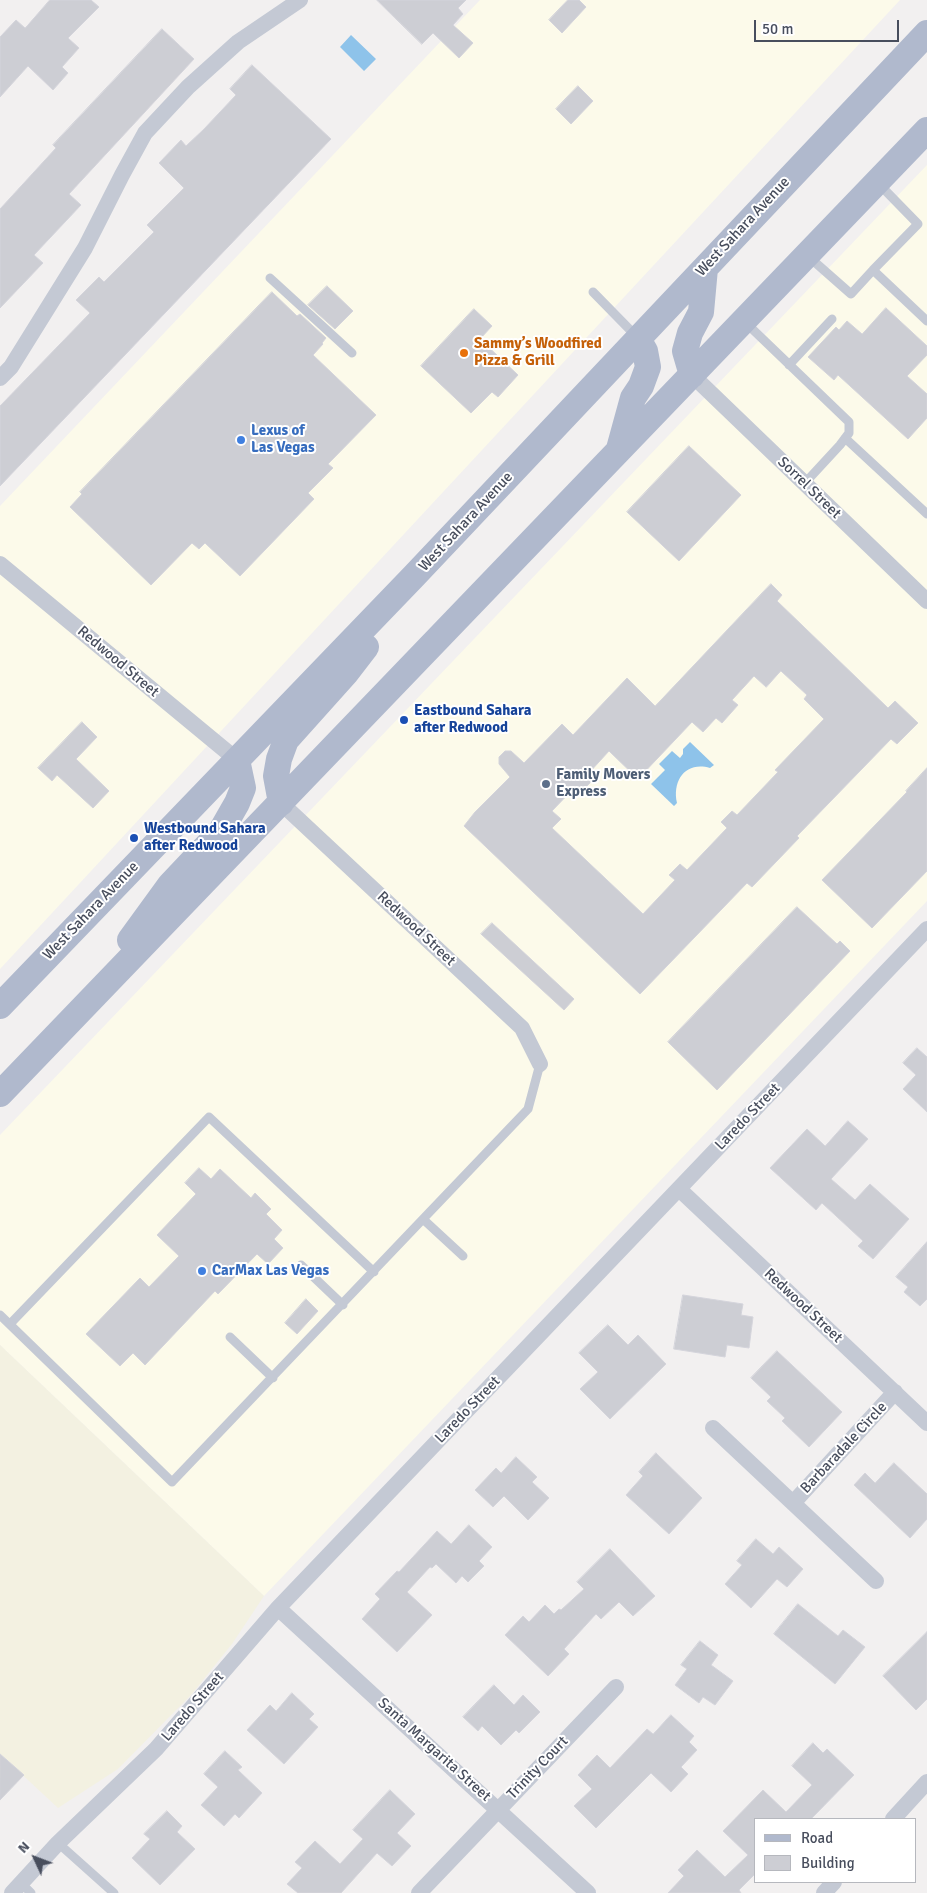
<!DOCTYPE html>
<meta charset="utf-8">
<style>
body{margin:0}
#map{position:relative;width:927px;height:1893px;overflow:hidden;background:#f2f0f0;font-family:Signika,sans-serif}
canvas{display:block}
.legend{position:absolute;left:754px;top:1818px;width:162px;height:65px;box-sizing:border-box;background:#fff;border:1px solid #b6b8be;margin:0;padding:6px 9px;list-style:none;font-size:15px;color:#484e5d}
.legend li{display:flex;align-items:center;gap:10px;height:25px}
.legend b{width:25px;border:1px solid #b6b8be}
.north{position:absolute;left:10px;top:1833px;width:50px;height:50px;-webkit-text-stroke:4px #fff;paint-order:stroke;rotate:313deg;font-size:14px;font-weight:700;line-height:20px;text-align:center;color:#484e5d}
.north::after{content:'';display:block;margin:auto;width:18px;height:22px;background:#484e5d;clip-path:polygon(50% 0,100% 100%,50% 72%,0 100%)}
.scale{position:absolute;left:754px;top:20px;width:145px;height:22px;box-sizing:border-box;border:2px solid #484e5d;border-top:0;padding-left:6px;font-size:15px;line-height:18px;white-space:nowrap;color:#484e5d;-webkit-text-stroke:4px #fff;paint-order:stroke}
</style>
<div id="map">
<canvas width="927" height="1893"></canvas>
<ul class="legend">
<li><b style="height:6px;background:#b0b9cd"></b>Road</li>
<li><b style="height:14px;background:#cdced4"></b>Building</li>
</ul>
<div class="north">N</div>
<div class="scale">50 m</div>
</div>
<script>
const g = document.querySelector('canvas').getContext('2d');
g.lineJoin = 'round';
function paint(path, color) { g.fillStyle = color; g.fill(path, 'evenodd'); }
function trace(path, color, width, dash) { g.strokeStyle = color; g.lineWidth = width; g.lineCap = dash ? 'butt' : 'round'; g.setLineDash(dash || []); g.stroke(path); }
function label(font, color, halo, rows, align = 'center') {
  g.font = font + ' Signika,sans-serif'; g.lineWidth = 4; g.setLineDash([]); g.textBaseline = 'middle'; g.strokeStyle = halo; g.fillStyle = color; for (const [text, x, y, turn = 0] of rows) {
    g.save(); g.translate(x, y); g.rotate((+turn || 0) * Math.PI / 180); g.textAlign = isNaN(turn) ? turn : align; if (halo) g.strokeText(text, 0, 0); g.fillText(text, 0, 0); g.restore();
  }
}
paint(new Path2D(`
 M480 0H900L0 969V506Z
 M927 165V901L264 1596 0 1345V1135Z`), '#fcfaea');
paint(new Path2D(`
 M0 1345 264 1596 232 1644 191 1695 118 1769 58 1808 0 1754Z`), '#f3f1e1');
paint(new Path2D(`
 M351 35 376 59 364 71 340 47Z
 M690 742 714 765 710 768C686 761 672 780 677 803L674 806 651 784 665 770 659 764 672 751 680 758 683 754V749Z`), '#8ec3ea');
const building = new Path2D(`
 M50 0H91L99 7 68 38 79 48 62 67 68 73 53 90 28 66 0 97V37L16 20 25 28Z
 M377 0H466L458 8 463 14 453 25 473 43 459 58 433 33 422 44Z
 M568 0H579L586 7 562 33 549 20Z
 M162 29 194 59 69 194 81 205 34 255 43 263 0 308V209L56 148 53 145Z
 M252 65 331 139 0 486V406L90 313 76 300 99 277 104 282 154 232 147 225 184 188 159 163 181 140 186 146 204 129 236 95 230 89Z
 M578 86 593 101 571 124 556 109Z
 M327 286 353 311 335 329 308 305Z
 M272 292 297 316 300 314 326 338 322 343 323 344 313 355 376 415 328 464 333 468 308 493 314 499 240 576 205 543 199 549 192 543 151 585 70 507 82 494 80 492Z
 M886 308 927 346V355L907 376 927 394V418L908 439 838 375 834 380 808 357 836 327 839 330 847 321 862 334Z
 M474 309 492 326 480 339 518 375 498 397 492 392 471 413 421 366Z
 M689 446 741 495 679 561 627 512Z
 M771 584 782 595 777 601 888 708 895 701 918 723 897 744 891 739 797 836 799 838 752 887 747 883 640 994 464 826 475 812 510 777 499 764V757L505 751H511L524 763 562 724 573 735 627 678 655 706ZM781 671 807 695 804 699 824 719 775 770 778 772 737 815 732 811 721 822 727 828 687 870 680 864 669 875 675 880 643 914 552 828 561 819 552 811 573 789 578 795 594 779 588 774 609 751 638 779 692 722 703 732 716 718 722 723 738 705 732 700 754 676 766 687Z
 M82 722 97 737 76 759 109 791 93 808 57 775 52 781 38 768Z
 M927 768V871L872 928 822 880 907 792 906 791Z
 M797 907 837 944 840 941 850 951 717 1090 668 1042Z
 M492 923 574 999 564 1010 481 934Z
 M917 1048 927 1057V1112L903 1089 916 1075 903 1063Z
 M848 1121 868 1139 831 1179 855 1200 870 1184 909 1219 873 1259 858 1246 863 1241 822 1203 816 1210 770 1168 807 1129 825 1146Z
 M199 1168 211 1179 220 1169 251 1198 255 1193 271 1209 266 1214 282 1230 274 1239 283 1248 268 1264 257 1254 218 1294 215 1291 145 1365 133 1353 120 1366 86 1334 140 1278 149 1287 179 1256 157 1235 196 1194 185 1183Z
 M927 1242V1299L920 1306 904 1292 908 1287 896 1277Z
 M683 1295 743 1304 741 1315 753 1317 749 1348 727 1345 725 1357 674 1349Z
 M306 1299 318 1311 297 1334 285 1323Z
 M608 1325 628 1345 638 1335 666 1364 610 1419 580 1389 598 1372 579 1353Z
 M777 1351 842 1412 809 1447 782 1421 785 1418 767 1401 771 1397 751 1378Z
 M656 1453 702 1498 669 1534 626 1495 643 1476 639 1472Z
 M516 1457 537 1477 532 1482 549 1498 528 1520 504 1496 493 1507 475 1490 496 1468 501 1473Z
 M894 1463 927 1494V1519L910 1538 854 1485 865 1473 875 1483Z
 M469 1525 492 1547 479 1561 484 1566 468 1582 462 1576 456 1583 436 1564 432 1568 430 1567 407 1592 432 1615 397 1652 362 1619 380 1599 375 1594 397 1571 399 1572 437 1531 451 1544Z
 M756 1539 773 1554 779 1547 803 1569 787 1587 777 1579 751 1608 725 1584 742 1565 737 1561Z
 M610 1549 655 1596 633 1616 619 1602 601 1619 596 1614 564 1649 569 1654 548 1676 505 1635 523 1616 529 1622 545 1605 554 1614 559 1609 561 1610 584 1589 577 1582Z
 M798 1604 838 1636 843 1630 865 1647 835 1684 774 1634Z
 M927 1632V1699L916 1710 883 1676Z
 M700 1641 718 1655 711 1665 733 1681 715 1705 703 1697 699 1703 675 1685 687 1669 681 1665Z
 M494 1685 514 1705 523 1695 540 1712 519 1733 516 1730 501 1745 482 1726 478 1731 463 1717Z
 M292 1693 314 1714 309 1719 318 1727 284 1764 247 1730 270 1705 276 1711Z
 M671 1715 694 1736 689 1742 697 1750 681 1767 688 1774 671 1792 651 1773 596 1828 574 1806 592 1789 578 1775 597 1755 610 1768 647 1729 653 1734Z
 M813 1743 823 1753 827 1749 854 1775 811 1819H756V1873L739 1890 741 1893H668L684 1876 678 1870 697 1850 725 1877 748 1855 723 1831 763 1790 786 1812 812 1785 792 1766Z
 M225 1751 242 1767 238 1770 262 1793 239 1818 235 1814 224 1826 201 1805 218 1787 204 1774Z
 M0 1754 24 1775 0 1800Z
 M390 1790 415 1814 397 1833 411 1846 392 1866 377 1853 341 1893H298L287 1884 302 1868 295 1862 315 1841 340 1864 363 1839 353 1830Z
 M167 1811 182 1826 177 1832 195 1849 160 1885 132 1858 150 1839 144 1834Z`);
paint(building, '#cdced4');
trace(building, '#d4d4db', 1);
trace(new Path2D(`
 M809 257 851 294 873 270 927 321
 M873 270 918 224 878 183
 M270 278 352 353
 M593 292 637 337
 M746 323 849 422V433L840 445 804 484
 M789 365 832 319
 M845 438 927 514
 M424 1220 463 1256
 M301 1265 343 1305
 M0 1315 172 1482 528 1109 540 1064
 M10 1324 209 1117 374 1272
 M230 1337 273 1378
 M58 1843 114 1893
 M21 1883 31 1893`), '#c4c9d4', 9);
trace(new Path2D(`
 M692 375 927 601
 M0 378 11 367 85 248 122 175 145 133 188 87 238 42 300 0
 M0 564 237 760
 M281 803 522 1028 540 1064
 M679 1189 927 1423
 M713 1428 876 1581
 M793 1503 895 1392
 M278 1608 588 1893
 M893 1819 927 1782
 M12 1893 58 1843 156 1749 278 1608 927 929
 M419 1893 616 1687
 M824 1893 834 1882`), '#c4c9d4', 16);
trace(new Path2D(`
 M692 375 685 351 690 333 701 312 705 268
 M619 449 633 398 641 386 648 367 645 351 638 339
 M281 803 276 776 279 759 286 740 346 673 366 647
 M130 940 170 885 221 831 237 803 243 788 237 760
 M0 1006 414 576 927 33
 M0 1094 927 130`), '#b0b9cd', 26);
for (const [x, y, r, color] of [
 [464,353,5,"#e8710a"],
 [241,440,5,"#3f7fe0"],
 [404,720,5,"#1a4fb4"],
 [546,784,5,"#5c6f8a"],
 [134,838,5,"#1a4fb4"],
 [202,1271,5,"#3f7fe0"]
]) { const dot = new Path2D(); dot.arc(x, y, r, 0, 2 * Math.PI); g.fillStyle = color; g.fill(dot); trace(dot, '#fff', 2); }
label('15px', '#484e5d', '#fff', [
 ["West Sahara Avenue",743,227,-47],
 ["Sorrel Street",809,488,44],
 ["West Sahara Avenue",466,522,-47],
 ["Redwood Street",118,662,40],
 ["West Sahara Avenue",91,911,-46],
 ["Redwood Street",416,929,43],
 ["Laredo Street",748,1117,-46],
 ["Redwood Street",803,1306,43],
 ["Laredo Street",468,1410,-46],
 ["Barbaradale Circle",844,1448,-47],
 ["Laredo Street",193,1707,-49],
 ["Santa Margarita Street",434,1750,42],
 ["Trinity Court",538,1768,-46]
]);
label('bold 15px', '#c56008', '#fff', [
 ["Sammy’s Woodfired",474,344],
 ["Pizza & Grill",474,361]
], 'left');
label('bold 15px', '#366cbe', '#fff', [
 ["Lexus of",251,431],
 ["Las Vegas",251,448],
 ["CarMax Las Vegas",212,1271]
], 'left');
label('bold 15px', '#164399', '#fff', [
 ["Eastbound Sahara",414,711],
 ["after Redwood",414,728],
 ["Westbound Sahara",144,829],
 ["after Redwood",144,846]
], 'left');
label('bold 15px', '#4e5e75', '#fff', [
 ["Family Movers",556,775],
 ["Express",556,792]
], 'left');
</script>
